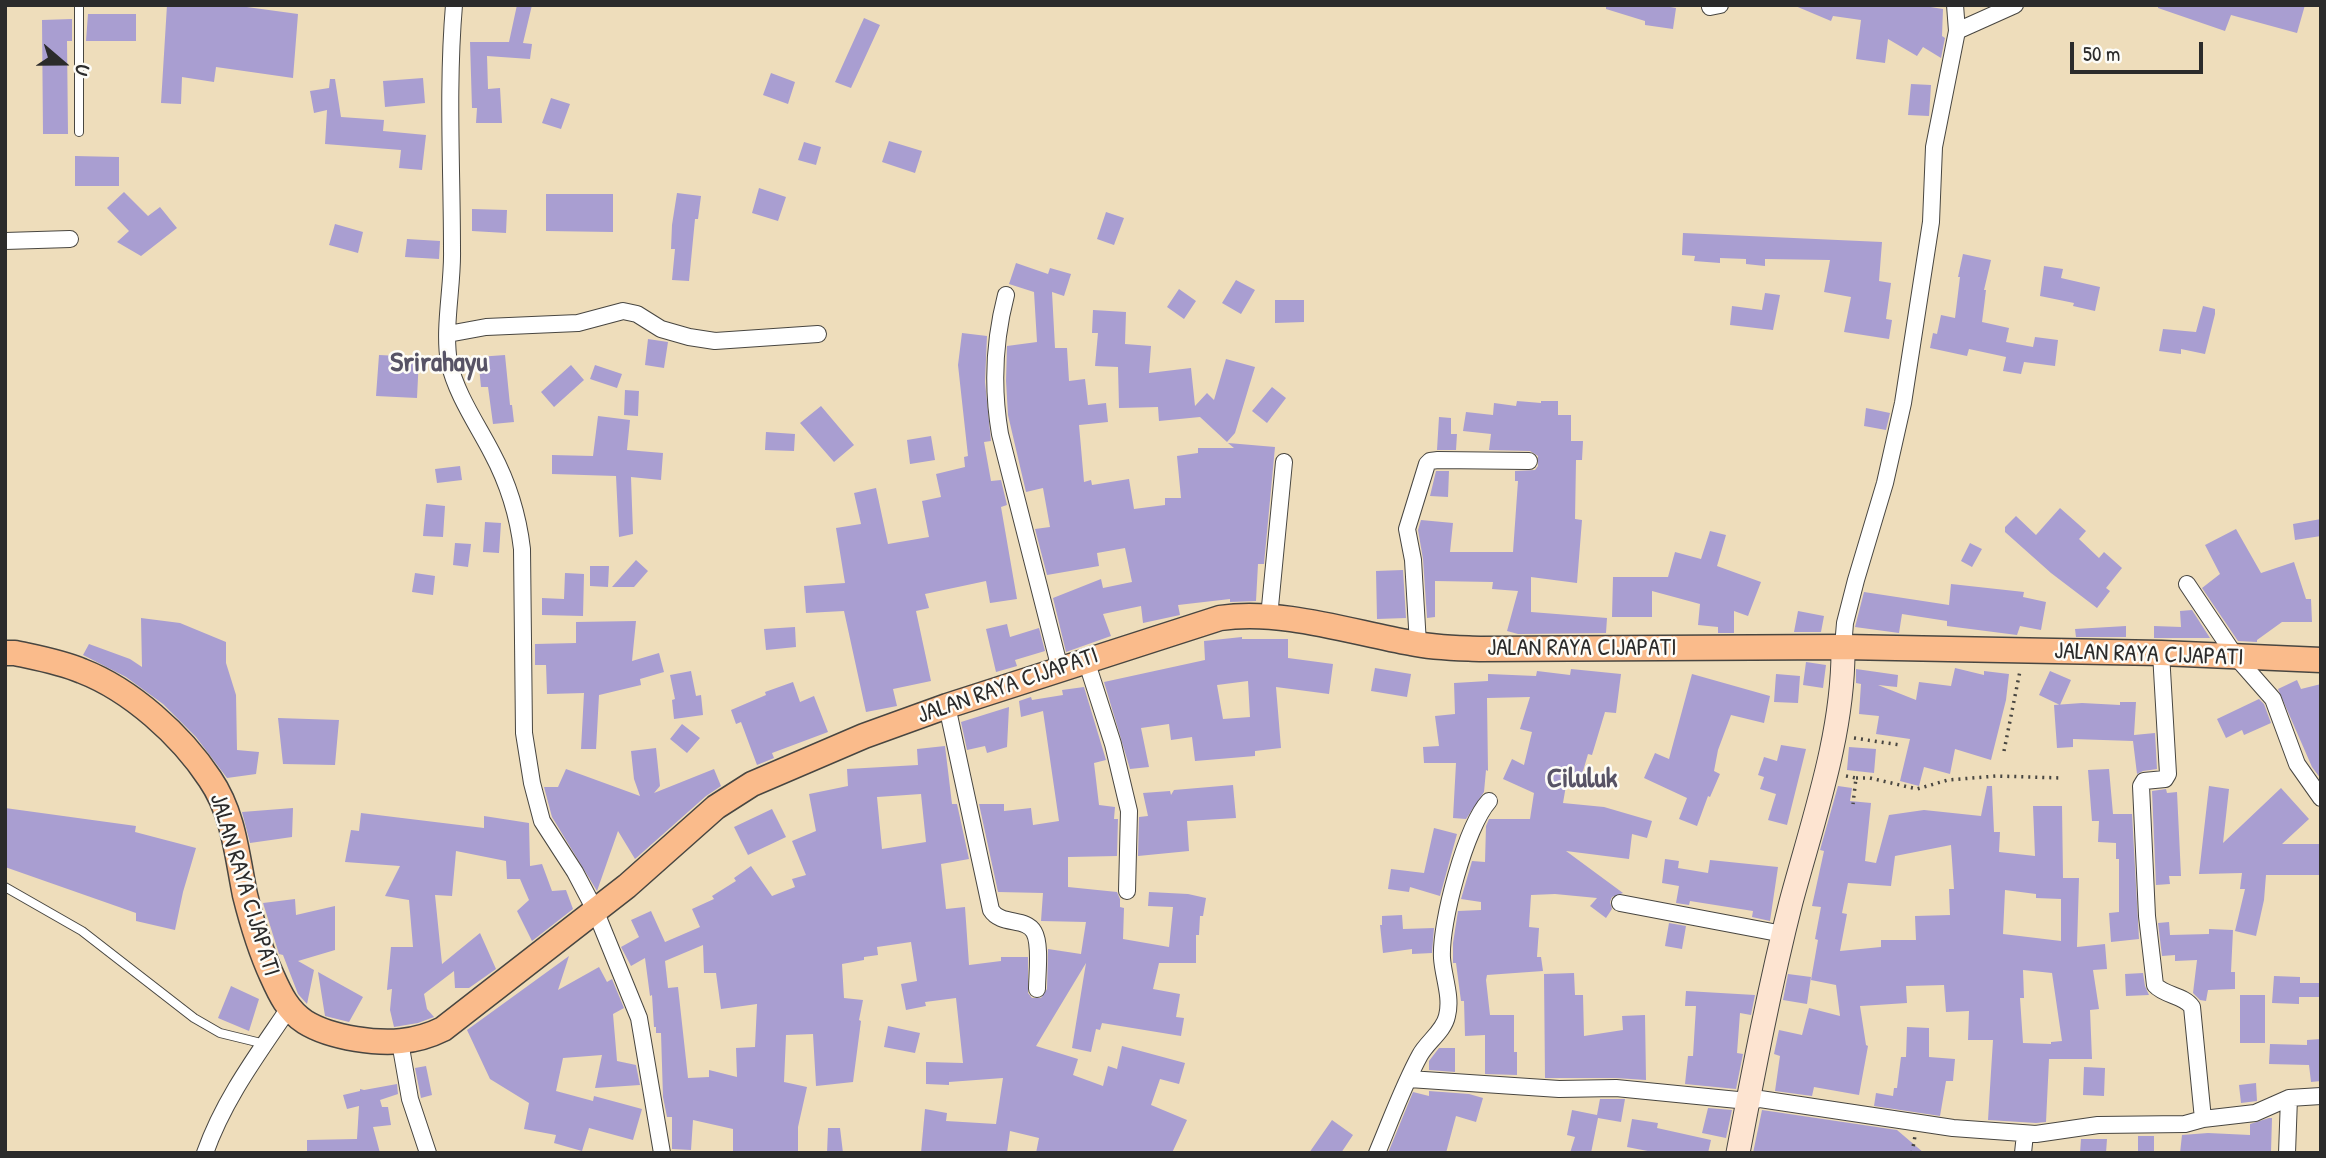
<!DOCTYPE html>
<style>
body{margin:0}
#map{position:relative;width:2326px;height:1158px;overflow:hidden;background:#edb;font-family:"Patrick Hand",sans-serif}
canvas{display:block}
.frame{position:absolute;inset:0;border:7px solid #2b2b2b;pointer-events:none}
.north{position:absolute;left:28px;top:28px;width:70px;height:70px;-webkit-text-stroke:5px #fdfcf7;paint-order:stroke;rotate:110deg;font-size:19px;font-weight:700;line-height:28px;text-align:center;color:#2b2b2b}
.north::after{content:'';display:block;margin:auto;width:24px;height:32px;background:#2b2b2b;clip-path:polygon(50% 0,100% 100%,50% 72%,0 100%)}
.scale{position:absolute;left:2070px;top:42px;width:133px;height:32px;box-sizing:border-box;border:4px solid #2b2b2b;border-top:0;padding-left:9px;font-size:21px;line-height:24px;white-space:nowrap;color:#2b2b2b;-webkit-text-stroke:5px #fdfcf7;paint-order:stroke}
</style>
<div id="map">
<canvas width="2326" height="1158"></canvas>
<div class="frame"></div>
<div class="north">U</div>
<div class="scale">50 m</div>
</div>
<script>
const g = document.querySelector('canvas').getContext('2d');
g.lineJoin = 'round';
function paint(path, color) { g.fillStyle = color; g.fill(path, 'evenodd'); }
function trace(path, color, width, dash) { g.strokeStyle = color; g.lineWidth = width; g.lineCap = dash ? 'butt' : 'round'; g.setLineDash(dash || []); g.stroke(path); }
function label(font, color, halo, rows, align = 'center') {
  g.font = font + ' "Patrick Hand",sans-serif'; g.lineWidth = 5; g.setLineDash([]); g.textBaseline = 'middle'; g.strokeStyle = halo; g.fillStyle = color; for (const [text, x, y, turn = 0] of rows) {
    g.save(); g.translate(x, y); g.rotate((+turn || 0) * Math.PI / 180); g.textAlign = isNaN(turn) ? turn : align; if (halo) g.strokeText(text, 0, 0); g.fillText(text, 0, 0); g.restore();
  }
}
paint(new Path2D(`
 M167 5H232L298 14 293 78 216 67 214 82 182 77 181 104 161 103Z
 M517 5H532L523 43 532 44 530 59 487 56 488 89 500 88 502 123H476L477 108H472L470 42H509Z
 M1606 5H1659L1676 8 1673 29 1645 25V21L1606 9Z
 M1793 5H1918L1943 9 1942 36 1945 38 1941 58 1923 47 1917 56 1888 39 1885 63 1856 59 1861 20 1833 16 1831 21Z
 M2158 5H2305L2297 33 2231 15 2225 31 2158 8Z
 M88 14H136V41H86Z
 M864 18 880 25 851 88 835 82Z
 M72 19V41H67L68 134H43L42 20Z
 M771 73 795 82 788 104 763 95Z
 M423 78 425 103 385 107 383 81Z
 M330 79H335L341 117 384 120 383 131 426 135 422 170 399 168 401 150 325 144 327 110 314 113 310 91 329 88Z
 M1911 84 1931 85 1929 116 1908 115Z
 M551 98 570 104 561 129 542 123Z
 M889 141 922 151 915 173 882 162Z
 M804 142 821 147 816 165 798 160Z
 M75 156 119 157V186H75Z
 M759 188 786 197 778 221 752 213Z
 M124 192 148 216 160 207 177 228 141 256 117 242 129 231 107 208Z
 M677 193 701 196 698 219H695L689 281 672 280 675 249H671L672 225Z
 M546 194H613V232L546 231Z
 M472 209 507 210 506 233 472 231Z
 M1106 212 1124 218 1114 245 1097 239Z
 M335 224 363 232 358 253 329 245Z
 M1683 233 1882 242 1879 281 1891 283 1886 319 1892 320 1889 339 1844 332 1851 297 1824 292 1830 260 1765 259V266L1746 264V259L1720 258V263L1694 261 1695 256 1682 255Z
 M407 239 440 241 439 259 405 257Z
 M1963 254 1991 260 1984 290H1986L1982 322 2009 328 2006 342 2033 347 2035 337 2058 340 2055 366 2024 362 2021 374 2003 371 2006 357 1969 349 1967 356 1930 348 1933 333 1937 334 1941 315 1955 318 1960 277H1958Z
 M1016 263 1048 274 1050 268 1071 274 1064 296 1052 292 1055 348H1067L1069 381 1085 379 1088 405 1106 403 1108 422 1079 425 1084 482 1091 480 1092 485 1129 479 1134 509 1165 505V498H1181L1177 456 1198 453V448H1234L1228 443 1275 447 1264 564H1258L1256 601 1230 602V599L1178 605 1180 615 1143 623 1141 606 1103 614 1111 636 1066 652 1053 598 1101 579 1103 588 1132 582 1125 548 1097 553 1099 566 1047 575 1035 529 1050 527 1043 488 1026 492 1008 415 1006 381 1007 346 1037 342 1034 292 1009 284Z
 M2044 266 2063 269 2061 278 2100 287 2095 311 2073 306 2074 303 2040 296Z
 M1236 280 1255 290 1241 314 1222 303Z
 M1179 289 1196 301 1184 319 1167 307Z
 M1765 293 1780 295 1773 330 1730 325 1732 306 1762 310Z
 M1275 300H1304V322L1275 323Z
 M2203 306 2215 309V314L2205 354 2181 349V354L2159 351 2163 329 2196 332Z
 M1093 310 1126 312 1125 344 1151 346 1149 373 1191 368 1195 406 1207 393 1214 400 1226 359 1255 367 1235 433 1227 442 1200 417 1159 421 1158 407 1119 408 1118 367 1095 366 1098 333H1092Z
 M962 333 987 336 985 382 991 441 984 442 991 481 1001 480 1007 505 1001 507 1017 599 990 603 986 581 925 594 929 608 916 611 931 681 893 689 897 706 866 712 844 611 806 613 804 586 845 583 836 528 861 524 854 493 876 488 888 544 929 537 922 501 941 497 936 474 965 467 964 457 968 456 958 365Z
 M648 339 668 342 664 368 645 365Z
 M379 355 419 357 417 398 376 396Z
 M505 355 510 405H512L514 422 493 424 488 387H481L478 357Z
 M571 365 584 380 554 407 541 392Z
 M595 365 622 374 617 388 590 379Z
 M1272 387 1286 398 1267 423 1252 411Z
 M625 390 639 391 638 416 624 415Z
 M1517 401 1541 403V401H1558V415H1571V441H1583L1582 460H1576L1575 519 1582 520 1577 583 1531 577V612L1607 618 1606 633 1518 634 1507 631 1518 591 1492 589 1493 582 1435 581V617L1427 618 1423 559 1418 530 1421 520 1453 523 1450 552H1513L1518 481H1515V471L1535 470 1538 466V456L1530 451 1489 450 1491 434 1463 431 1466 412 1493 415 1494 403 1516 406Z
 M821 406 854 445 834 462 800 423Z
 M1866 408 1890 413 1886 430 1864 426Z
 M598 416 630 420 627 450 663 453 661 480 631 477 633 534 619 537 616 476 552 474V455L593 456Z
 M1439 417 1451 418V434H1457L1456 450H1437Z
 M766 432 795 434 794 451 765 450Z
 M931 436 935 460 910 464 907 440Z
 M460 466 462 480 437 483 435 469Z
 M1436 471H1449L1448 497 1430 496Z
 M426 504 445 506 443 537 423 536Z
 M2060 508 2086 531 2079 539 2099 558 2104 552 2122 568 2106 588 2110 591 2097 608 2051 573 2005 532V527L2016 516 2036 535Z
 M2321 519V536L2295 540 2293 524Z
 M485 522 501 523 499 553 483 552Z
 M2236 529 2261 573 2294 562 2306 599H2311L2312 622H2282L2257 640V642L2238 641 2202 588 2220 574 2205 545Z
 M1710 531 1726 535 1717 566 1761 582 1748 616 1734 611V633H1718V627L1698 625 1700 604 1652 591V617H1612L1613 577H1668L1675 552 1701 559Z
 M455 543 471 544 468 567 453 565Z
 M1970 543 1982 549 1972 567 1961 561Z
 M636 560 648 571 634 587H612Z
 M590 566H609L608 587 590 586Z
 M1403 570 1406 618 1377 619 1376 571Z
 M415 573 435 576 433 595 412 592Z
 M565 573 584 574 583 616 542 615V598L564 599Z
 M1951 584 2024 592 2023 597 2046 602 2041 630 2020 626 2017 635 1947 626V621L1902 614 1899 633 1855 627 1864 592 1949 605Z
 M2192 610 2210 638H2154V626L2181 627 2180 611Z
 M1798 611 1824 616 1821 632H1794Z
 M141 618 180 623 226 642V663L236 695 237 750 259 752 256 774 227 778 196 737 163 704 126 677 83 655 89 644 130 659 142 667Z
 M636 621 632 661 659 653 664 672 640 679 641 685 599 695 596 749H581L584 693 547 694 546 665H535V644L576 643V622Z
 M1007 624 1010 637 1039 628 1045 651 1015 660 1017 666 996 672 986 629Z
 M2126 626V637H2076L2075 629Z
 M795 627 796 647 766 650 764 629Z
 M1242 637V639H1288V658L1333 664 1329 694 1276 687 1281 748 1255 751V756L1195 761 1192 737 1171 740 1169 724 1141 728 1149 767 1130 769 1104 682 1205 660 1204 641ZM1248 681 1250 717 1223 719 1217 685Z
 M1806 662 1826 665 1823 688 1803 685Z
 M1375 668 1411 674 1407 697 1371 691Z
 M1955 668 1984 675V671L2009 674 2006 700 1991 760 1955 749 1950 774 1924 767 1919 786 1900 781 1910 739 1876 734 1879 716 1859 714 1861 684 1856 683V669L1898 675 1897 687 1878 685 1916 700 1919 682 1951 686Z
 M1571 669 1621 674 1616 713 1605 712 1592 755 1588 754 1581 778 1568 774 1563 803 1604 807 1652 821 1647 838 1632 834 1629 859 1566 851 1623 893 1612 897 1610 902 1612 909 1606 918 1590 906 1597 898 1555 894 1531 895 1529 927 1539 928 1537 957H1541L1543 971 1487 975 1486 980 1490 1015H1514V1052H1517V1075L1485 1074V1035L1465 1036 1464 1001H1461L1456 963H1453V943L1458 911 1481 910V902L1461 899 1472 861 1485 862 1486 826 1489 819H1530L1534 793 1503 779 1512 759 1524 765 1532 732 1520 729 1530 697 1487 698 1488 771 1486 770 1484 792 1466 819 1453 818 1456 763H1424L1423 747 1439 746 1435 716 1455 714 1454 683 1488 681V674L1536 676 1537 671 1570 675Z
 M691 671 696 696 701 695 703 715 674 719 672 700 675 699 670 675Z
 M2050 671 2071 680 2060 705 2039 695Z
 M1692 674 1770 696 1764 723 1731 715 1718 750 1714 771 1720 774 1710 797 1708 796 1697 826 1679 819 1687 798 1644 778 1655 753 1669 759Z
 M1776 674 1800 676 1798 703 1774 702Z
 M2297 680 2301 689 2321 684V779L2312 767 2278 689Z
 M793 682 800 702 814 696 828 732 772 753 774 758 757 765 741 722 736 724 731 710 766 695 765 692Z
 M1084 687 1106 760 1094 763 1099 805 1115 807 1114 819H1118L1117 856 1068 857V887L1117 892 1120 899V907L1124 908 1123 939 1169 947 1173 907 1148 906 1149 892 1188 894 1206 898 1203 916H1200L1199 935H1196V963H1159L1153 989 1180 994 1176 1017 1184 1018 1181 1036 1102 1023 1100 1030 1096 1029 1091 1052 1072 1048 1086 963 1036 1046 1078 1059 1073 1075 1103 1086 1108 1066 1117 1069 1122 1046 1185 1063 1179 1084 1160 1079 1151 1105 1187 1120 1172 1153H1036L1039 1138 1010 1131 1007 1153H921L925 1109 947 1113 946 1121 996 1124 1003 1078 949 1082V1085L926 1084V1062L963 1063 956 998 925 1002 926 1006 906 1010 901 984 917 981 911 942 877 947 878 955 864 957V960L842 964 844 998 863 1000 859 1020 861 1021 853 1082 816 1086 813 1034 786 1035 784 1082 807 1087 798 1127V1153H733V1129L693 1120 691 1150 672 1149V1117H667L663 1097 661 1033H656V1027H654L652 995 650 996 645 958 631 966 621 947 639 937 631 920 651 911 665 942 700 927 692 909 714 899 712 896 736 881 734 878 751 866 772 896 795 887 792 879 806 875 792 841 816 831 809 794 848 786 847 769 918 765 917 749 945 746 952 804H957L969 859 941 864 946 909 965 907 969 965 1001 961V957H1028V993L1032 998H1041L1047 989 1048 949 1081 954 1086 922 1041 921 1043 893 998 892 979 804H1004V811L1031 808 1033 825 1059 821 1043 711 1021 717 1019 701 1031 697 1032 700 1063 695 1062 690ZM921 794 926 842 882 849 877 797ZM703 945 704 973H716L721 1009 757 1004 755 1047 736 1048 737 1077 709 1070V1077L688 1078 678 987 668 988 665 961Z
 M2259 699 2264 704 2271 723 2244 735 2242 730 2226 738 2217 719Z
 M2120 702H2136L2134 735 2155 733 2157 769 2143 771 2137 774 2133 741 2073 739V747L2057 748 2054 705 2082 703 2120 705Z
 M1009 707 1007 747 987 753 985 746 967 750 961 722Z
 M278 718 339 720 335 765 283 764Z
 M682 724 700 738 687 753 670 739Z
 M1781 745 1806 749 1787 825 1768 820 1776 794 1760 789 1764 777 1758 775 1764 757 1777 761Z
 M1849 747 1876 749 1874 773 1847 770Z
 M656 748 660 786 654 793 714 769 721 786 706 796 635 859 618 831 597 891 552 817 544 787H558L566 769 640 796 634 779 631 751Z
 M2109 769 2113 814H2132L2139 939 2111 942 2109 913 2119 912V859H2116V843L2098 842 2099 821H2092L2088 770Z
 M1233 785 1236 818 1187 821 1189 851 1138 856 1139 817 1148 816 1143 793 1170 791 1171 795 1174 790Z
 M1838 786 1852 788 1850 801 1871 803 1865 861 1876 863 1889 815 1924 810 1981 816 1987 786H1992L1994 832H2000L1999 852 2035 856 2033 806H2062L2063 878H2079L2077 947 2105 944 2107 969 2093 970 2099 1009 2090 1010 2092 1059H2049L2046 1122 2036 1123 1988 1120 1993 1040H1968L1969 1011 1946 1012 1944 985 1906 986 1907 1003 1860 1006 1866 1045 1868 1046 1859 1095 1814 1087 1812 1096 1775 1091 1780 1056 1774 1054 1779 1030 1802 1035 1809 1008 1840 1016 1836 985 1811 980 1818 940 1815 939 1821 907 1812 906 1824 851 1820 850ZM1951 845 1954 889H1949L1950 915 1915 916 1916 940H1881V947L1840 951 1847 914 1842 913 1848 883 1891 886 1895 856ZM2005 890 2036 894V898L2061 899V941L2003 934ZM2023 970 2052 973 2062 1041 2051 1042V1044L2023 1043 2020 998H2024Z
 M2209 786 2229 789 2223 843 2281 788 2309 819 2282 844H2321V875H2266L2264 900 2256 936 2235 931 2245 889H2240L2242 873 2199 874Z
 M2166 789 2167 793 2177 792 2181 876H2169L2170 884 2156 885 2152 791Z
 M5 808 136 826 135 832 196 848 183 892 175 930 136 921V913L5 867Z
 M293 808 292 837 250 843 242 812Z
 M772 809 786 837 748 855 734 827Z
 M361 813 484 828V816L529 823 530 866 542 864 552 891 566 890 573 909 532 941 517 911 529 900 520 879H507L506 861 456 851 452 896 435 895 442 964 480 933 496 969 469 988H455L454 971 424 994 427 1009 434 1017 418 1023 394 1027 390 1010 392 989 387 990 391 947H413L409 900 385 896 400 866 345 862 351 830 359 831Z
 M1434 828 1457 834 1440 896 1410 887 1409 892 1388 889 1391 869 1424 873Z
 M1665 859 1679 861 1678 868 1708 873 1710 860 1778 867 1770 921 1752 917 1753 911 1690 901 1689 905 1676 903 1679 886 1662 883Z
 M295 899 296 915 335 906V950L298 961 314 970 307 1004 298 994 283 955 279 954 263 903Z
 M1402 915 1403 929 1434 928 1432 953 1412 954V949L1383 953 1380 925H1382V916Z
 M2169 922 2170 935 2209 934V929L2233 930 2231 972H2235V989L2208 990 2206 1001 2200 1000 2193 993 2197 960 2175 961V955L2162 956 2158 923Z
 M1669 923 1686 926 1682 949 1665 946Z
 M569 956 558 990 599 967 607 982 612 979 624 1008 613 1014 617 1061 636 1065 640 1085 595 1088 602 1055 563 1058 556 1091 593 1101 594 1096 642 1109 633 1140 589 1128 582 1151 554 1143 556 1135 524 1129 529 1103 490 1079 467 1030Z
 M318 972 363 997 349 1022 325 1016Z
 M1574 973 1575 995H1583L1584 1036 1623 1030 1622 1016 1645 1015 1646 1080 1616 1078H1545L1544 974Z
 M2143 973 2145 986 2149 995 2126 996 2125 974Z
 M1788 974 1811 977 1807 1004 1783 1000Z
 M2274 976 2300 977V983H2321V997H2299V1004L2272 1003Z
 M231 986 259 999 249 1031 218 1018Z
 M1686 991 1755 995 1751 1015 1740 1013 1737 1053 1743 1054 1736 1089 1685 1084 1688 1056H1693L1696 1006H1685Z
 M2240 995H2265V1043H2240Z
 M888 1026 920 1033 915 1053 884 1047Z
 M1907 1027 1929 1028V1057L1955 1059 1953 1081H1946L1940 1116 1874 1106 1876 1093 1893 1096 1894 1088H1897L1901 1057H1906Z
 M2321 1039V1081L2311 1082 2309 1065 2269 1064 2270 1044 2307 1045V1040Z
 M1439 1048H1455V1072L1429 1070V1061Z
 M426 1066 432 1095 421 1098 415 1068Z
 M2084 1067 2105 1068 2104 1096 2083 1095Z
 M2256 1083 2257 1101 2241 1103 2239 1085Z
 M397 1084 398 1094 380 1100 382 1107H388L391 1125 373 1127 380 1153H307V1140L357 1139 359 1106 347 1109 343 1095 360 1091V1089L364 1090Z
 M1429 1091 1469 1094 1483 1098 1476 1122 1456 1116 1446 1153H1388L1413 1092 1429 1096Z
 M1600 1099H1625L1621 1122 1598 1118 1591 1153H1570L1575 1137 1567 1135 1572 1110 1597 1115Z
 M1708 1108 1732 1110 1726 1138 1702 1133Z
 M1762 1110 1897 1130 1924 1153H1753Z
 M2269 1118H2272L2271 1152 2180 1153 2182 1135 2208 1133 2250 1135V1124Z
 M1632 1119 1658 1123 1657 1128 1711 1140 1708 1153H1658L1627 1147Z
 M1332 1120 1353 1135 1341 1153H1309Z
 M828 1128H840L843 1153H827Z
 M2138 1136H2154V1153H2138Z
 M2081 1139H2107L2106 1153H2080Z`), '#a99ed1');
const lane = new Path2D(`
 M79 5V132
 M5 887 82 931 194 1018 220 1033 265 1044`);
const street = new Path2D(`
 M454 5C447 87 452 168 452 250 453 285 443 328 449 362 456 394 477 424 492 453 508 483 518 515 522 549L524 733 532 783 542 821 575 872 595 910 639 1018 662 1153
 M1710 7 1720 5
 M1957 31 2015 5
 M5 241 70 239
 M1006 295C994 341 992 387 1000 434L1060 669
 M448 334 486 327 578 323 623 311 637 314 661 329 689 337 715 341 818 334
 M2187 584 2236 657 2273 699 2297 764 2321 798
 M1269 617 1284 462
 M1418 644 1413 560 1407 529 1427 464 1430 461 1438 460 1529 461
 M1843 647 1845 623 1856 580 1885 483 1903 403 1931 222 1934 147 1957 31 1955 5
 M2161 653 2168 774 2165 779 2144 781 2141 786 2147 916 2155 985C2165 996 2184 995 2192 1007L2203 1119
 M1086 660 1113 744 1129 811 1127 891
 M947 706 991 910C1001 926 1026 917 1034 932 1041 944 1037 975 1037 989
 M1620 903 1783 934
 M400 1042 410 1099 428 1153
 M1409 1079 1559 1089 1616 1088 1748 1101 1760 1099 1953 1128 2036 1134 2098 1125 2185 1124 2203 1119 2255 1113 2289 1098 2321 1096
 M205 1153C224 1099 258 1054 289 1008
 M1377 1153C1391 1120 1403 1086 1420 1055 1427 1042 1444 1031 1447 1016 1452 997 1443 976 1442 958 1440 923 1466 826 1489 801
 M2023 1153 2025 1134
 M2287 1153 2289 1098`);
const secondary = new Path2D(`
 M1738 1153C1754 1069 1770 985 1791 902 1813 820 1844 733 1843 647`);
const primary = new Path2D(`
 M5 653H15C38 658 61 662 82 671 131 690 181 735 210 779 234 814 237 856 245 895 252 923 260 950 272 976 280 994 288 1011 305 1022 321 1032 338 1036 356 1039 387 1044 415 1043 443 1029L627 886 716 807 752 784 864 736 947 706 1220 618C1282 609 1350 632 1411 643 1434 648 1457 648 1480 649L1843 647 2161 653 2321 660`);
trace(lane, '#484641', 10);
trace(street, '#484641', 18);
trace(secondary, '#484641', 25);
trace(primary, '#484641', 27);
trace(new Path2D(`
 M1854 738 1900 745
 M2004 751 2020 671
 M1846 776 1856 778 1853 804
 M1856 778H1870L1917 789 1948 780 1996 776 2062 778
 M1912 1153 1915 1136`), '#484641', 3.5, [2, 5]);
trace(lane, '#fff', 8);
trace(street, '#fff', 16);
trace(secondary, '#fde4d1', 23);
trace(primary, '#fabb8b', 24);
label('24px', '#2b2b2b', '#fdfcf7', [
 ["JALAN RAYA CIJAPATI",1582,649],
 ["JALAN RAYA CIJAPATI",2149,655,2],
 ["JALAN RAYA CIJAPATI",1008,686,-19],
 ["JALAN RAYA CIJAPATI",244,885,73]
]);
label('bold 28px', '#575365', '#fdfcf7', [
 ["Srirahayu",439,364],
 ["Ciluluk",1582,780]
]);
</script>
